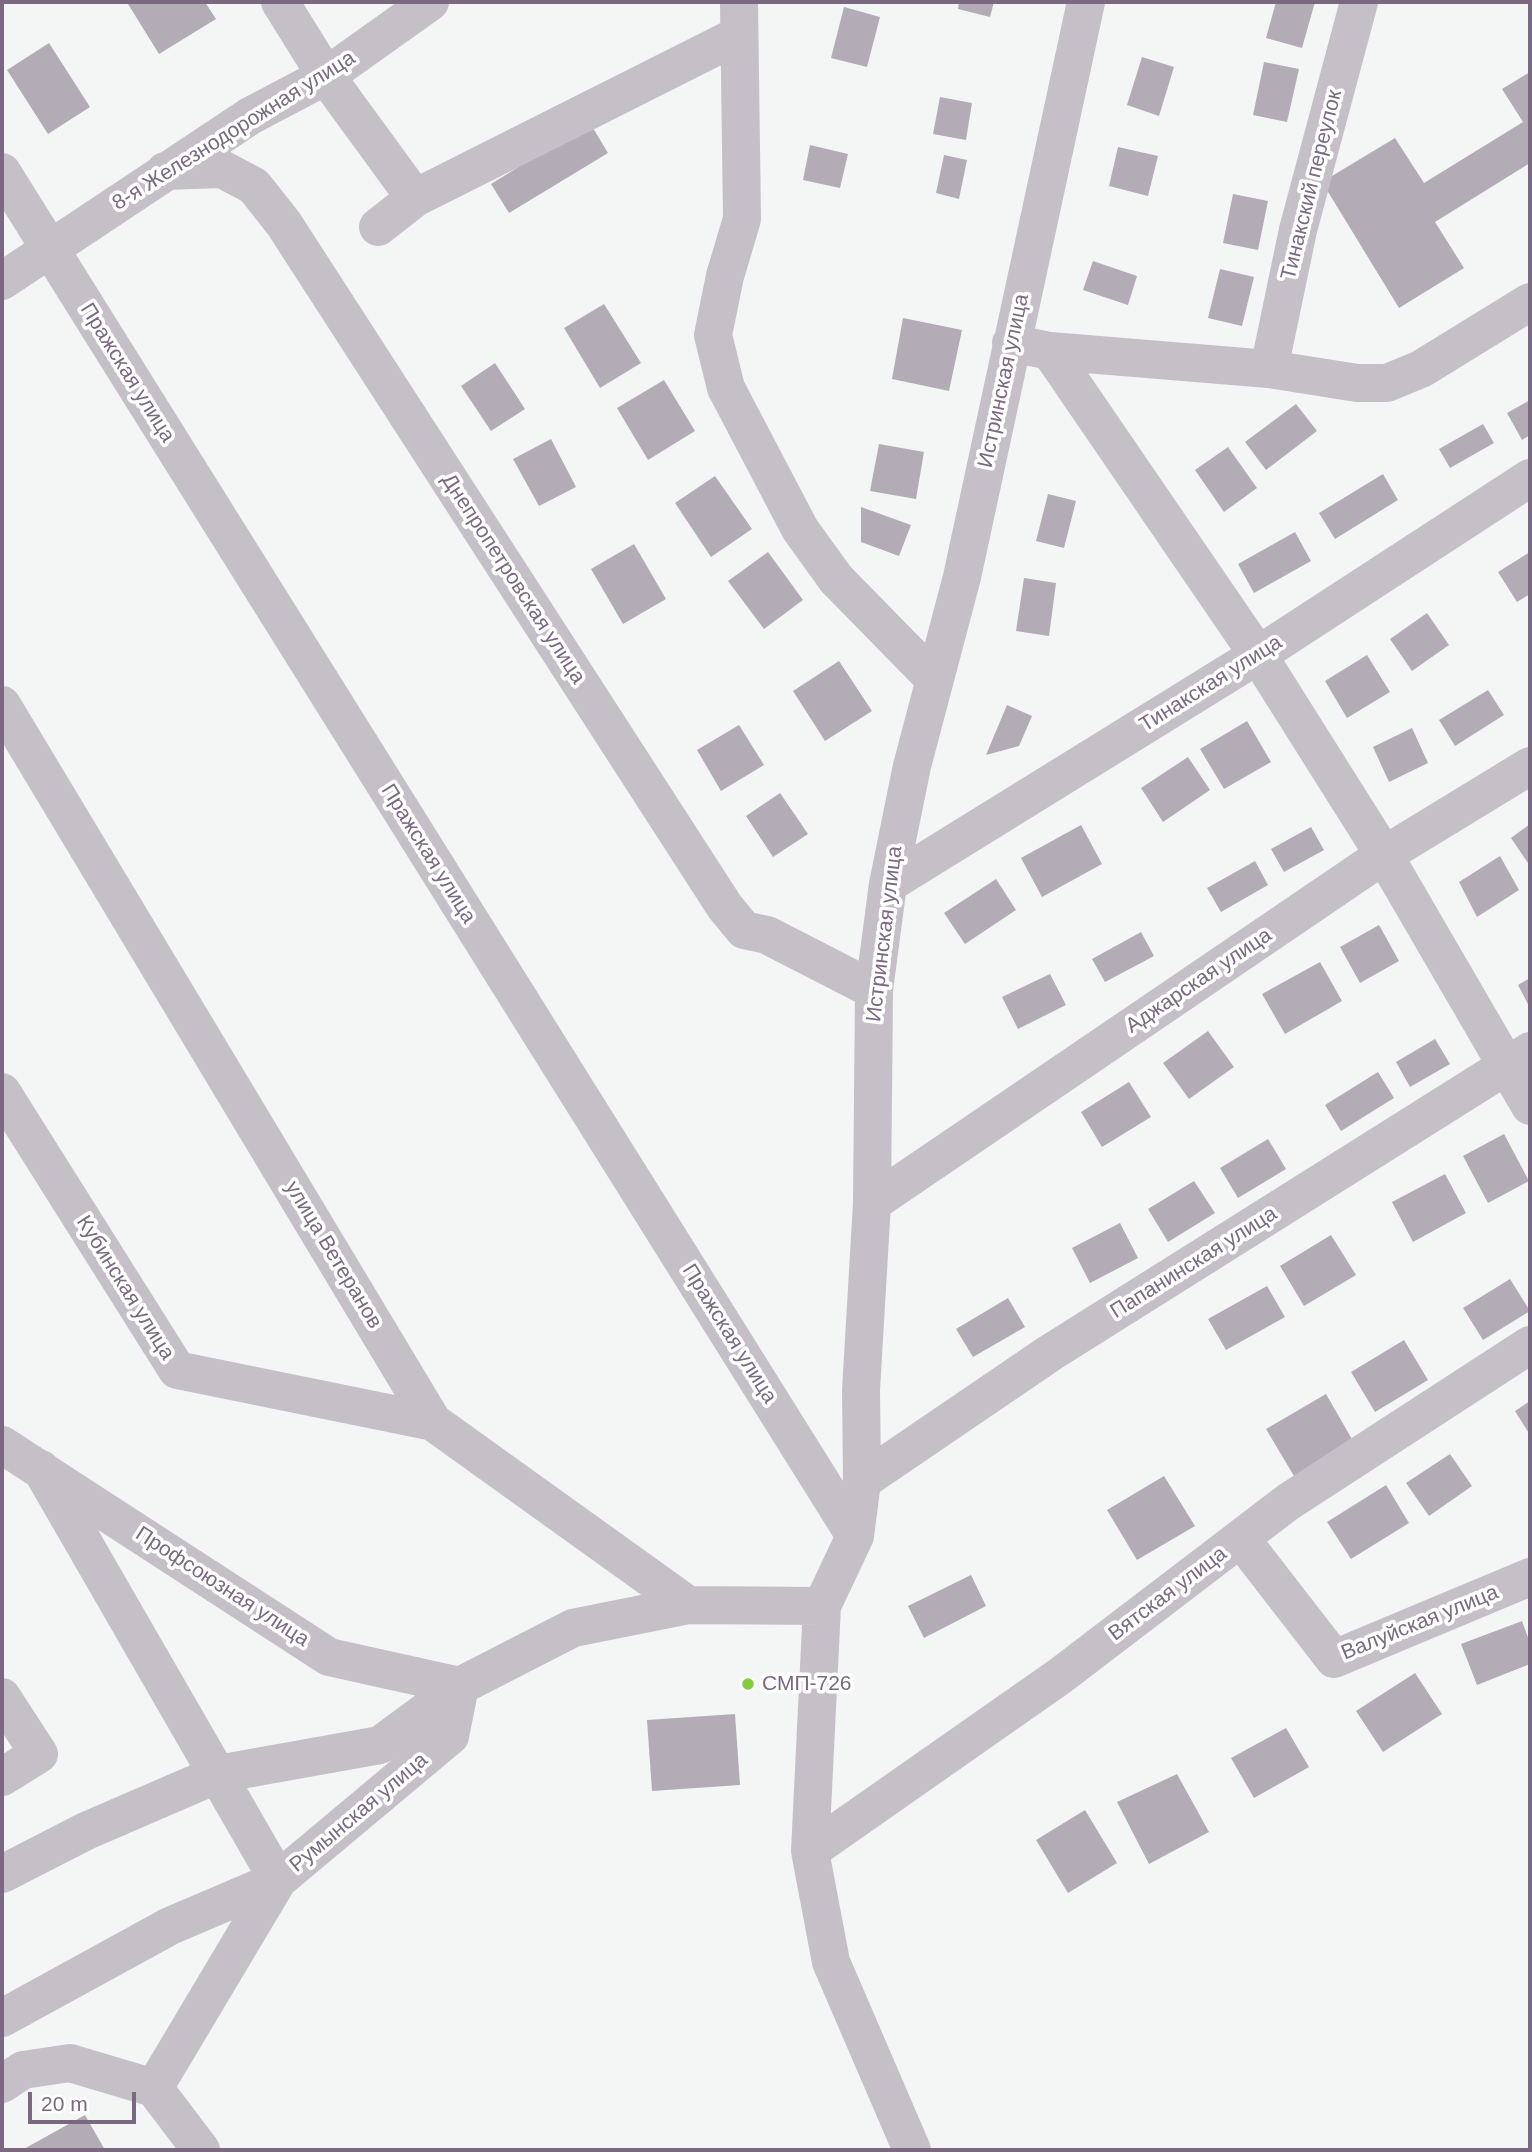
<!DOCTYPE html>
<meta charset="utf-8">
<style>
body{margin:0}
#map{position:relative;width:1532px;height:2152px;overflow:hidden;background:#f3f6f4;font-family:Helvetica,sans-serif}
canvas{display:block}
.frame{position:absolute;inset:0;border:4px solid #7a6981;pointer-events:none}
.scale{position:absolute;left:28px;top:2092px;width:108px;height:32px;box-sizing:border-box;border:4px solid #7a6981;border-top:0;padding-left:9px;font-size:21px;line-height:24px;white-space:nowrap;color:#7a6981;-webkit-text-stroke:5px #fff;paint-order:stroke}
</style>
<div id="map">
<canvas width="1532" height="2152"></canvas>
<div class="frame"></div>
<div class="scale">20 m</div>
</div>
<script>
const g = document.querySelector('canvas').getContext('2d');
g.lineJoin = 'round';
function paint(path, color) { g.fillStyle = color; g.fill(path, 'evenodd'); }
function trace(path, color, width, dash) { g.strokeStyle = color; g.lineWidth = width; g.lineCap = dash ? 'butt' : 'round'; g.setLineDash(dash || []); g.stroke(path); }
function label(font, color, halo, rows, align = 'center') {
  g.font = font + ' Helvetica,sans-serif'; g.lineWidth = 7; g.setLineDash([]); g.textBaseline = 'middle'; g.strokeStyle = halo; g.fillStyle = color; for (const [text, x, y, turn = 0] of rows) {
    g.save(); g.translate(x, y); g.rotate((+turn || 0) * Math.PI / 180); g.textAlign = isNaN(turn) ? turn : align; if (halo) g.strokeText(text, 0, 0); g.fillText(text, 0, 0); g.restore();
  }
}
paint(new Path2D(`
 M131 2H205L216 19 159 54 128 4Z
 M959 2H994L990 17 958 9Z
 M1276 2H1315L1302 48 1266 38Z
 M844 7 880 17 867 67 831 58Z
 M49 43 90 107 48 134 7 70Z
 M1142 57 1174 67 1159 116 1127 105Z
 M1264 62 1299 69 1287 122 1253 115Z
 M1530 72V163L1435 222 1464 268 1399 308 1322 182 1395 138 1424 183 1523 122 1502 89Z
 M940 97 972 103 966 140 933 134Z
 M590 123 608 153 509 213 491 184Z
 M810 145 848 154 840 188 803 180Z
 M1118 147 1158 156 1148 196 1109 186Z
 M944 155 967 160 959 199 936 193Z
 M1233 194 1268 201 1258 250 1223 243Z
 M1093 261 1137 276 1128 305 1083 290Z
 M1220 269 1254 277 1242 326 1208 318Z
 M604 304 641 363 600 388 564 328Z
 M903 318 962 330 949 391 892 379Z
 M495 363 525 409 491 431 461 386Z
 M664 380 695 431 648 460 617 408Z
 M1530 400V435L1522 440 1507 413Z
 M1296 404 1317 431 1266 470 1245 442Z
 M1483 424 1494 443 1450 468 1439 449Z
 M551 439 576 487 539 506 513 459Z
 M879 444 924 452 916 499 870 491Z
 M1228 447 1257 488 1224 512 1195 470Z
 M1383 474 1398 500 1335 539 1319 513Z
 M715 476 752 529 711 557 675 503Z
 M1048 494 1076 501 1064 548 1036 541Z
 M861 507 911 525 899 556 861 542Z
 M1295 532 1311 561 1254 593 1238 564Z
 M634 544 666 599 623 624 591 569Z
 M768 552 803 600 764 629 728 581Z
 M1530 552V594L1517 602 1498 572Z
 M1024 578 1056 583 1049 636 1016 631Z
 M1427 613 1449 645 1412 671 1390 639Z
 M1367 655 1390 692 1347 718 1325 681Z
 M839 661 872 711 825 741 793 691Z
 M1488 690 1504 715 1455 746 1439 720Z
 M1007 705 1032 716 1019 746 986 755Z
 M1247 721 1271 762 1224 789 1200 749Z
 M739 725 764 765 721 791 697 750Z
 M1412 728 1428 763 1389 782 1373 747Z
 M1188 757 1210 790 1163 822 1141 788Z
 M780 793 808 834 773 857 746 816Z
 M1530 824V866L1511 838Z
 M1081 825 1102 864 1042 897 1021 858Z
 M1311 827 1324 850 1284 872 1271 849Z
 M1500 856 1519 890 1477 917 1459 882Z
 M1255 861 1268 885 1221 912 1207 888Z
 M996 879 1016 910 965 944 944 913Z
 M1379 925 1399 961 1360 983 1340 947Z
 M1141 932 1154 956 1105 982 1092 959Z
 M1320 962 1342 1001 1285 1034 1262 994Z
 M1050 974 1066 1005 1018 1029 1002 997Z
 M1530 978V1008L1518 985Z
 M1208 1031 1234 1067 1189 1099 1163 1063Z
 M1435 1039 1450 1064 1410 1087 1396 1062Z
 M1378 1072 1394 1098 1341 1131 1325 1105Z
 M1129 1082 1151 1117 1102 1147 1081 1112Z
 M1504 1134 1529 1181 1488 1203 1463 1156Z
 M1268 1139 1286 1169 1238 1198 1220 1168Z
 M1445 1174 1466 1213 1413 1242 1392 1202Z
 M1194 1181 1215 1213 1168 1242 1148 1209Z
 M1120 1223 1138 1258 1090 1283 1072 1248Z
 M1331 1235 1356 1275 1304 1306 1280 1266Z
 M1510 1279 1530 1311 1483 1340 1463 1308Z
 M1267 1286 1285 1317 1226 1350 1208 1319Z
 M1008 1298 1025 1327 973 1357 956 1329Z
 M1404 1340 1428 1380 1375 1412 1351 1372Z
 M1326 1394 1353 1441 1294 1476 1266 1429Z
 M1530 1401V1435L1515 1411Z
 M1450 1454 1472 1486 1429 1516 1406 1483Z
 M1164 1476 1195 1526 1137 1560 1107 1510Z
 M1386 1485 1409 1523 1351 1559 1327 1522Z
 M971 1575 986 1606 924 1638 908 1606Z
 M1522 1621 1530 1643V1664L1477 1685 1461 1644Z
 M1415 1673 1442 1714 1383 1752 1356 1711Z
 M735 1714 740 1785 652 1791 647 1720Z
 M1286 1728 1309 1767 1254 1798 1231 1758Z
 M1177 1774 1209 1832 1149 1864 1117 1802Z
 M1085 1810 1117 1863 1068 1893 1036 1840Z
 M85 2115 105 2150H22Z`), '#b3acb6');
trace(new Path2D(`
 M280 2 326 76 415 198
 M739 2 742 219 725 276 713 335 726 388 800 529 836 579 934 679
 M165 171 222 169 254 186 284 224 725 907 744 930 767 935 874 990
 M2 172 855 1536
 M378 227 415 198 739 35
 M2 281 250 116 326 76 430 2
 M1011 343 1050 351 1258 655 1384 855 1530 1106
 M1050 351 1269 369 1357 383H1387L1421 369 1530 302
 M1269 369 1298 230 1359 2
 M2 705 433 1422 688 1605 822 1606
 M888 884 1258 655 1530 478
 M2 1092 177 1370 433 1422
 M872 1203 1384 855 1530 766
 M2 1445 329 1657 460 1686
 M41 1469 278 1880 154 2088
 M862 1481 1050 1353 1530 1051
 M1241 1539 1334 1659 1530 1577
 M2 1697 39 1754 2 1777
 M810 1851 1060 1676 1288 1502 1530 1345
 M2 1874 86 1831 218 1774 380 1745 460 1686
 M2 2018 170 1926 278 1880 450 1736 460 1686 573 1628 688 1605
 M2 2084 23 2070 70 2063 154 2088 201 2150
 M912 2150 831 1962 810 1851 822 1606 855 1536 862 1481 861 1390 872 1203 874 990 888 884 912 766 962 577 1086 2`), '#c5c0c7', 38);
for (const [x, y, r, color] of [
 [748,1684,7,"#82cd3c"]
]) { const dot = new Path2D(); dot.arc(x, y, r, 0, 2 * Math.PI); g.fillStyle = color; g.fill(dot); trace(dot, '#fff', 2.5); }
label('21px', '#7a6981', '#fff', [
 ["8-я Железнодорожная улица",234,131,-32],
 ["Тинакский переулок",1312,185,-76],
 ["Пражская улица",127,373,58],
 ["Истринская улица",1004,381,-78],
 ["Днепропетровская улица",513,579,57],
 ["Тинакская улица",1211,684,-32],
 ["Пражская улица",428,854,58],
 ["Истринская улица",885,934,-83],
 ["Аджарская улица",1199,981,-34],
 ["улица Ветеранов",333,1255,59],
 ["Папанинская улица",1194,1263,-32],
 ["Кубинская улица",125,1288,58],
 ["Пражская улица",729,1334,58],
 ["Профсоюзная улица",222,1587,33],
 ["Вятская улица",1168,1594,-37],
 ["Валуйская улица",1420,1623,-22],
 ["Румынская улица",359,1813,-40]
]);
label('21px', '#7a6981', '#fff', [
 ["СМП-726",762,1684]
], 'left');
</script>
